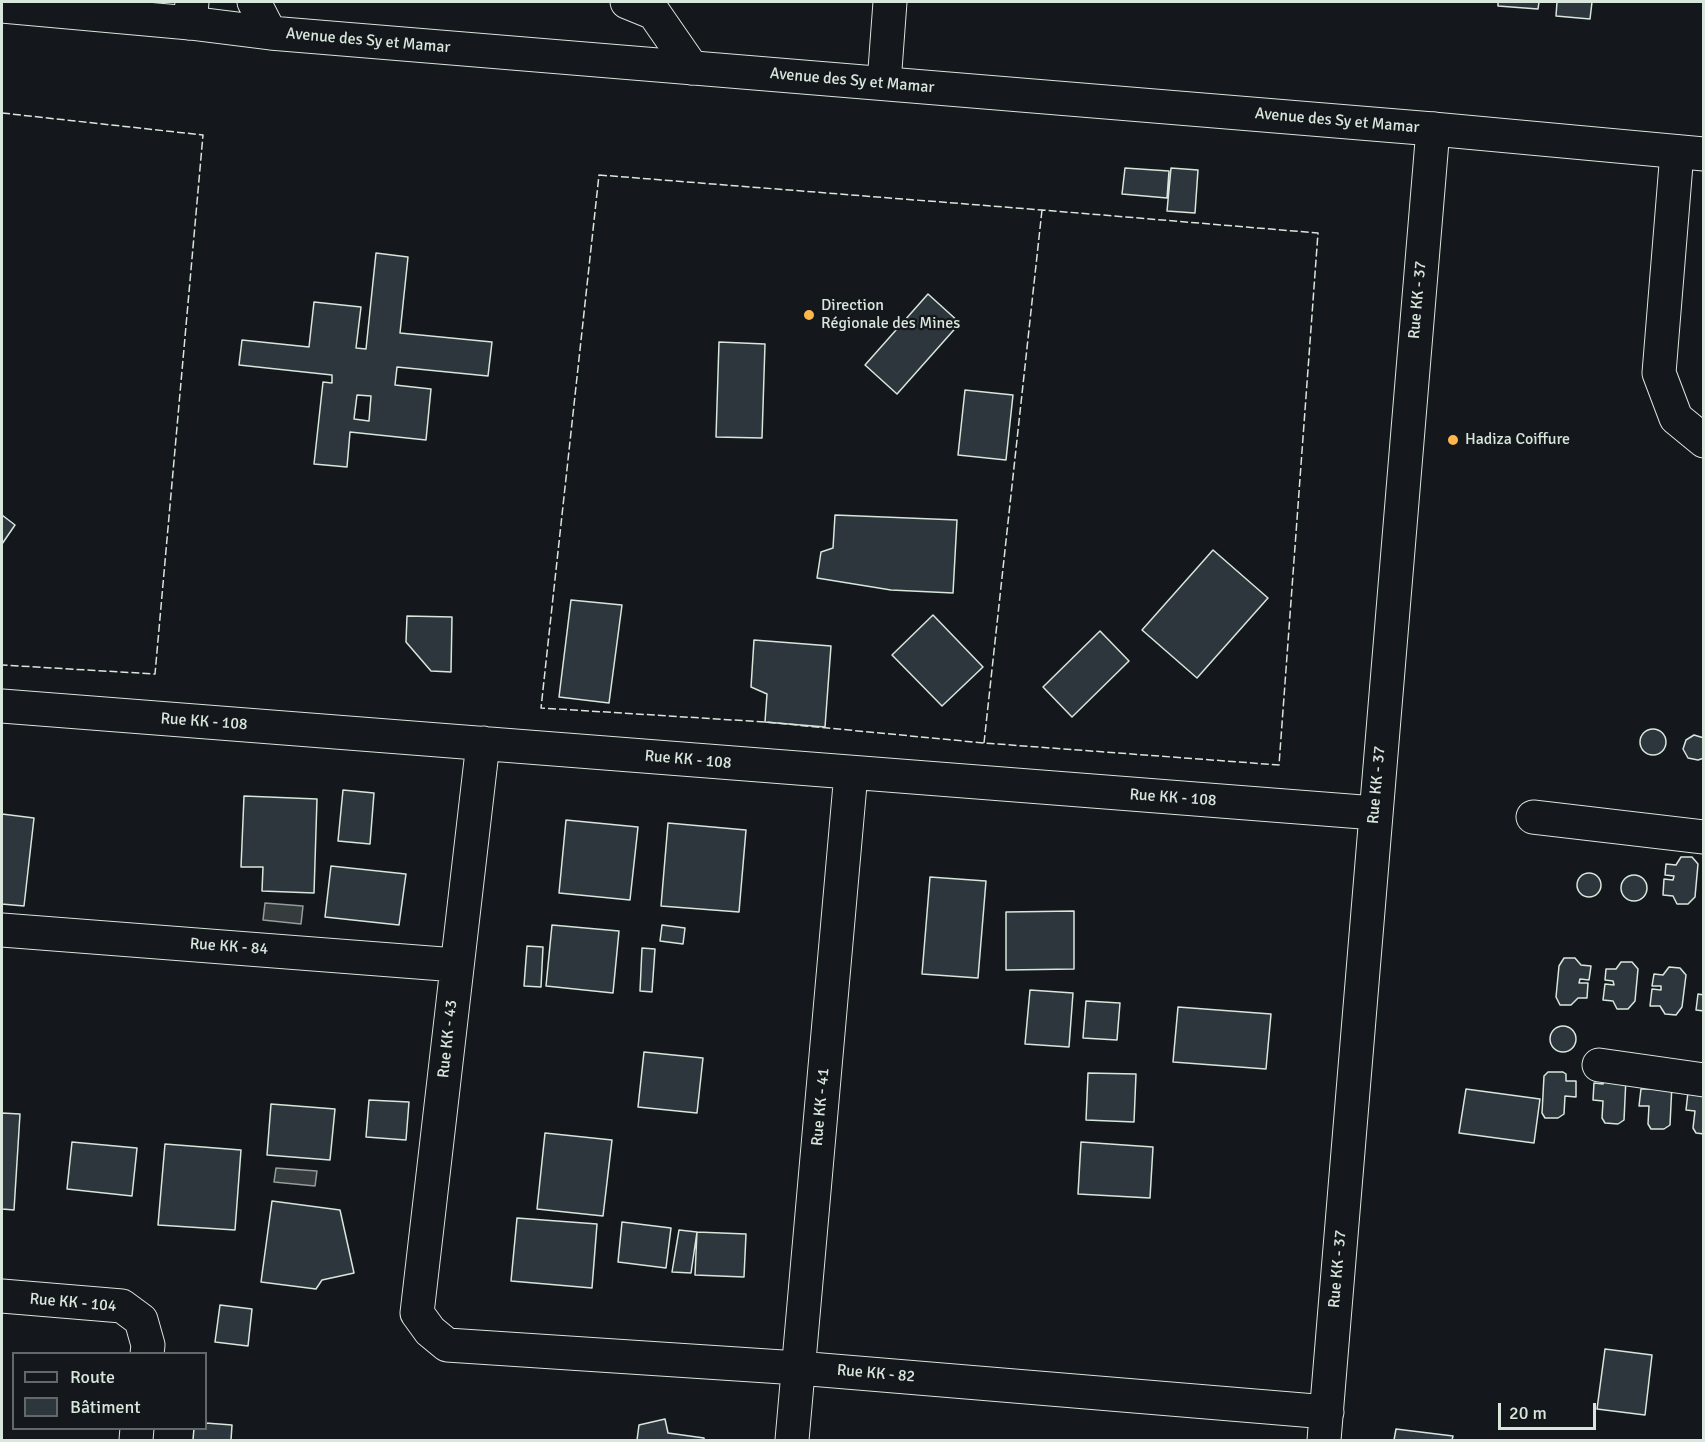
<!DOCTYPE html>
<meta charset="utf-8">
<style>
body{margin:0}
#map{position:relative;width:1705px;height:1442px;overflow:hidden;background:#14181c;font-family:Signika,sans-serif}
canvas{display:block}
.frame{position:absolute;inset:0;border:3px solid #d8e6dc;pointer-events:none}
.legend{position:absolute;left:12px;top:1352px;width:195px;height:78px;box-sizing:border-box;background:#14181c;border:2px solid #626a69;margin:0;padding:8px 10px;list-style:none;font-size:18px;color:#d8e6dc}
.legend li{display:flex;align-items:center;gap:12px;height:30px}
.legend b{width:30px;border:2px solid #626a69}
.scale{position:absolute;left:1498px;top:1403px;width:98px;height:27px;box-sizing:border-box;border:3px solid #d8e6dc;border-top:0;padding-left:8px;font-size:18px;line-height:21px;white-space:nowrap;color:#d8e6dc;-webkit-text-stroke:4px #14181c;paint-order:stroke}
</style>
<div id="map">
<canvas width="1705" height="1442"></canvas>
<div class="frame"></div>
<ul class="legend">
<li><b style="height:8px;background:#14181c"></b>Route</li>
<li><b style="height:16px;background:#2c363c"></b>Bâtiment</li>
</ul>
<div class="scale">20 m</div>
</div>
<script>
const g = document.querySelector('canvas').getContext('2d');
g.lineJoin = 'round';
function paint(path, color) { g.fillStyle = color; g.fill(path, 'evenodd'); }
function trace(path, color, width, dash) { g.strokeStyle = color; g.lineWidth = width; g.lineCap = dash ? 'butt' : 'round'; g.setLineDash(dash || []); g.stroke(path); }
function label(font, color, halo, rows, align = 'center') {
  g.font = font + ' Signika,sans-serif'; g.lineWidth = 4.5; g.setLineDash([]); g.textBaseline = 'middle'; g.strokeStyle = halo; g.fillStyle = color; for (const [text, x, y, turn = 0] of rows) {
    g.save(); g.translate(x, y); g.rotate((+turn || 0) * Math.PI / 180); g.textAlign = isNaN(turn) ? turn : align; if (halo) g.strokeText(text, 0, 0); g.fillText(text, 0, 0); g.restore();
  }
}
const water = new Path2D(`
 M265 903 303 906 301 924 263 920Z
 M276 1168 317 1171 315 1186 274 1182Z`);
paint(water, '#363b3e');
trace(water, '#939e99', 1.5);
const building = new Path2D(`
 M1498 2H1539L1538 9 1498 6Z
 M1557 2H1592L1590 19 1556 16Z
 M1125 168 1169 171 1167 198 1122 194Z
 M1171 168 1198 170 1195 213 1167 211Z
 M376 253 408 257 400 333 492 342 488 376 397 367 395 385 431 389 426 440 350 432 347 467 314 464 323 382 332 383V375L239 365 242 340 309 347 314 302 361 307 356 348 366 349ZM357 395 371 396 369 421 354 419Z
 M928 294 960 323 897 394 865 365Z
 M719 342 765 344 762 438 716 437Z
 M965 390 1013 395 1006 460 958 455Z
 M2 515 15 525 2 544Z
 M835 515 957 520 953 593 891 590 817 578 821 552 833 548Z
 M1213 550 1268 598 1197 678 1142 630Z
 M571 600 622 605 609 703 559 697Z
 M933 615 983 667 942 706 892 655Z
 M407 616 452 617 451 672 431 671 406 642Z
 M1100 631 1129 661 1072 717 1043 687Z
 M754 640 831 646 825 727 765 722 767 694 751 687Z
 M1640 742a13 13 0 1 1 26 0a13 13 0 1 1-26 0Z
 M1694 735 1704 738V758L1698 760 1688 758 1683 749 1686 740Z
 M343 790 374 793 370 844 338 841Z
 M244 796 317 799 314 893 262 891 263 867H241Z
 M2 814 34 818 24 906 2 904Z
 M566 820 638 827 630 900 559 893Z
 M668 823 746 830 739 912 661 906Z
 M1681 857H1692L1698 864 1695 897 1688 904H1677L1673 896 1663 895 1664 879 1673 880 1674 876 1665 875 1666 864 1676 865Z
 M331 866 406 874 399 925 325 917Z
 M1577 885a12 12 0 1 1 24 0a12 12 0 1 1-24 0Z
 M1621 888a13 13 0 1 1 26 0a13 13 0 1 1-26 0Z
 M930 877 986 881 978 978 922 974Z
 M1074 911V969L1006 970V912Z
 M552 925 619 931 613 993 546 986Z
 M662 925 685 928 683 944 660 941Z
 M527 946 543 947 541 987 524 986Z
 M642 948 655 949 652 992 640 991Z
 M1564 958H1575L1581 965 1591 966 1589 980 1580 979 1579 983H1588L1587 998H1578L1571 1005H1560L1556 997 1559 966Z
 M1621 962H1632L1638 969 1635 1001 1628 1009H1617L1613 1001 1603 1000 1605 984 1614 985 1613 981 1605 980 1606 969H1616Z
 M1669 967 1680 968 1686 975 1682 1007 1676 1015 1665 1014 1660 1006H1650L1652 989 1661 990V986H1652L1654 974 1663 975Z
 M1030 990 1073 993 1069 1047 1025 1044Z
 M1698 994 1704 995V1011L1696 1010Z
 M1086 1001 1120 1003 1117 1040 1083 1038Z
 M1178 1007 1271 1014 1266 1069 1173 1062Z
 M1550 1039a13 13 0 1 1 26 0a13 13 0 1 1-26 0Z
 M644 1052 703 1058 697 1113 638 1107Z
 M1548 1072H1563L1566 1074V1081H1576V1097L1565 1096 1564 1114 1558 1118H1545L1542 1113 1544 1076Z
 M1088 1073 1136 1074 1134 1122 1086 1120Z
 M1626 1078 1624 1120 1618 1124 1605 1123 1602 1118 1603 1101 1593 1100 1594 1083 1603 1084 1604 1081Z
 M1672 1084 1670 1125 1664 1129H1651L1648 1124 1649 1106H1639L1641 1089H1650V1087Z
 M1704 1087V1134L1696 1133 1693 1128 1695 1111 1686 1110 1688 1092Z
 M1466 1089 1540 1099 1534 1143 1459 1133Z
 M369 1100 409 1102 406 1140 366 1137Z
 M271 1104 335 1109 330 1160 267 1155Z
 M2 1113 20 1114 14 1210 2 1209Z
 M545 1133 612 1140 603 1216 537 1209Z
 M72 1142 137 1148 132 1196 67 1189Z
 M1081 1142 1153 1147 1150 1198 1078 1194Z
 M165 1144 241 1150 235 1230 158 1225Z
 M272 1201 340 1210 354 1273 322 1280 316 1289 261 1282Z
 M517 1218 597 1224 592 1288 511 1281Z
 M622 1222 671 1228 666 1268 618 1262Z
 M679 1230 697 1232 691 1273 672 1272Z
 M697 1232 746 1234 744 1277 695 1275Z
 M220 1305 252 1309 248 1346 215 1342Z
 M1605 1349 1652 1355 1645 1415 1597 1409Z
 M665 1419 668 1433 704 1438V1440H637L639 1425Z
 M206 1423 232 1425 231 1440H193L194 1428H206Z
 M1396 1429 1453 1436 1452 1440H1394Z`);
paint(building, '#2c363c');
trace(building, '#d8e6dc', 1.5);
const minor = new Path2D(`
 M627 2 654 13 692 68
 M190 23 192 2
 M884 83 890 2
 M1677 152 1659 373 1676 418 1704 441
 M2 706 1375 813
 M483 743 417 1313 430 1331 447 1345 798 1368 1327 1412
 M1533 817 1704 837
 M2 930 456 965
 M1599 1065 1704 1080
 M2 1296 122 1306 141 1320 148 1345 147 1354
 M136 1440 137 1428
 M792 1440 851 773
 M1324 1440 1433 129`);
const highway = new Path2D(`
 M254 2 270 33
 M2 6 190 23 270 33 1433 129 1704 154`);
trace(minor, '#d8e6dc', 35);
trace(highway, '#d8e6dc', 35);
trace(minor, '#14181c', 33);
trace(highway, '#14181c', 33);
trace(new Path2D(`
 M2 113 203 135 155 674 2 665
 M599 175 1042 210 1318 233 1279 765 984 743 765 722 541 708Z
 M984 743 1042 210`), '#d8e6dc', 1.5, [8, 3]);
for (const [x, y, r, color] of [
 [809,315,6,"#ffb74d"],
 [1453,440,6,"#ffb74d"]
]) { const dot = new Path2D(); dot.arc(x, y, r, 0, 2 * Math.PI); g.fillStyle = color; g.fill(dot); trace(dot, '#14181c', 2); }
label('16px', '#d8e6dc', '#14181c', [
 ["Avenue des Sy et Mamar",368,41,5],
 ["Avenue des Sy et Mamar",852,81,5],
 ["Avenue des Sy et Mamar",1337,121,5],
 ["Rue KK - 37",1418,300,-85],
 ["Rue KK - 108",204,722,4],
 ["Rue KK - 108",688,760,5],
 ["Rue KK - 37",1377,785,-85],
 ["Rue KK - 108",1173,798,4],
 ["Rue KK - 84",229,947,4],
 ["Rue KK - 43",448,1039,-84],
 ["Rue KK - 41",821,1107,-85],
 ["Rue KK - 37",1338,1269,-85],
 ["Rue KK - 104",73,1303,5],
 ["Rue KK - 82",876,1374,5]
]);
label('16px', '#d8e6dc', '#14181c', [
 ["Direction",821,306],
 ["Régionale des Mines",821,324],
 ["Hadiza Coiffure",1465,440]
], 'left');
</script>
